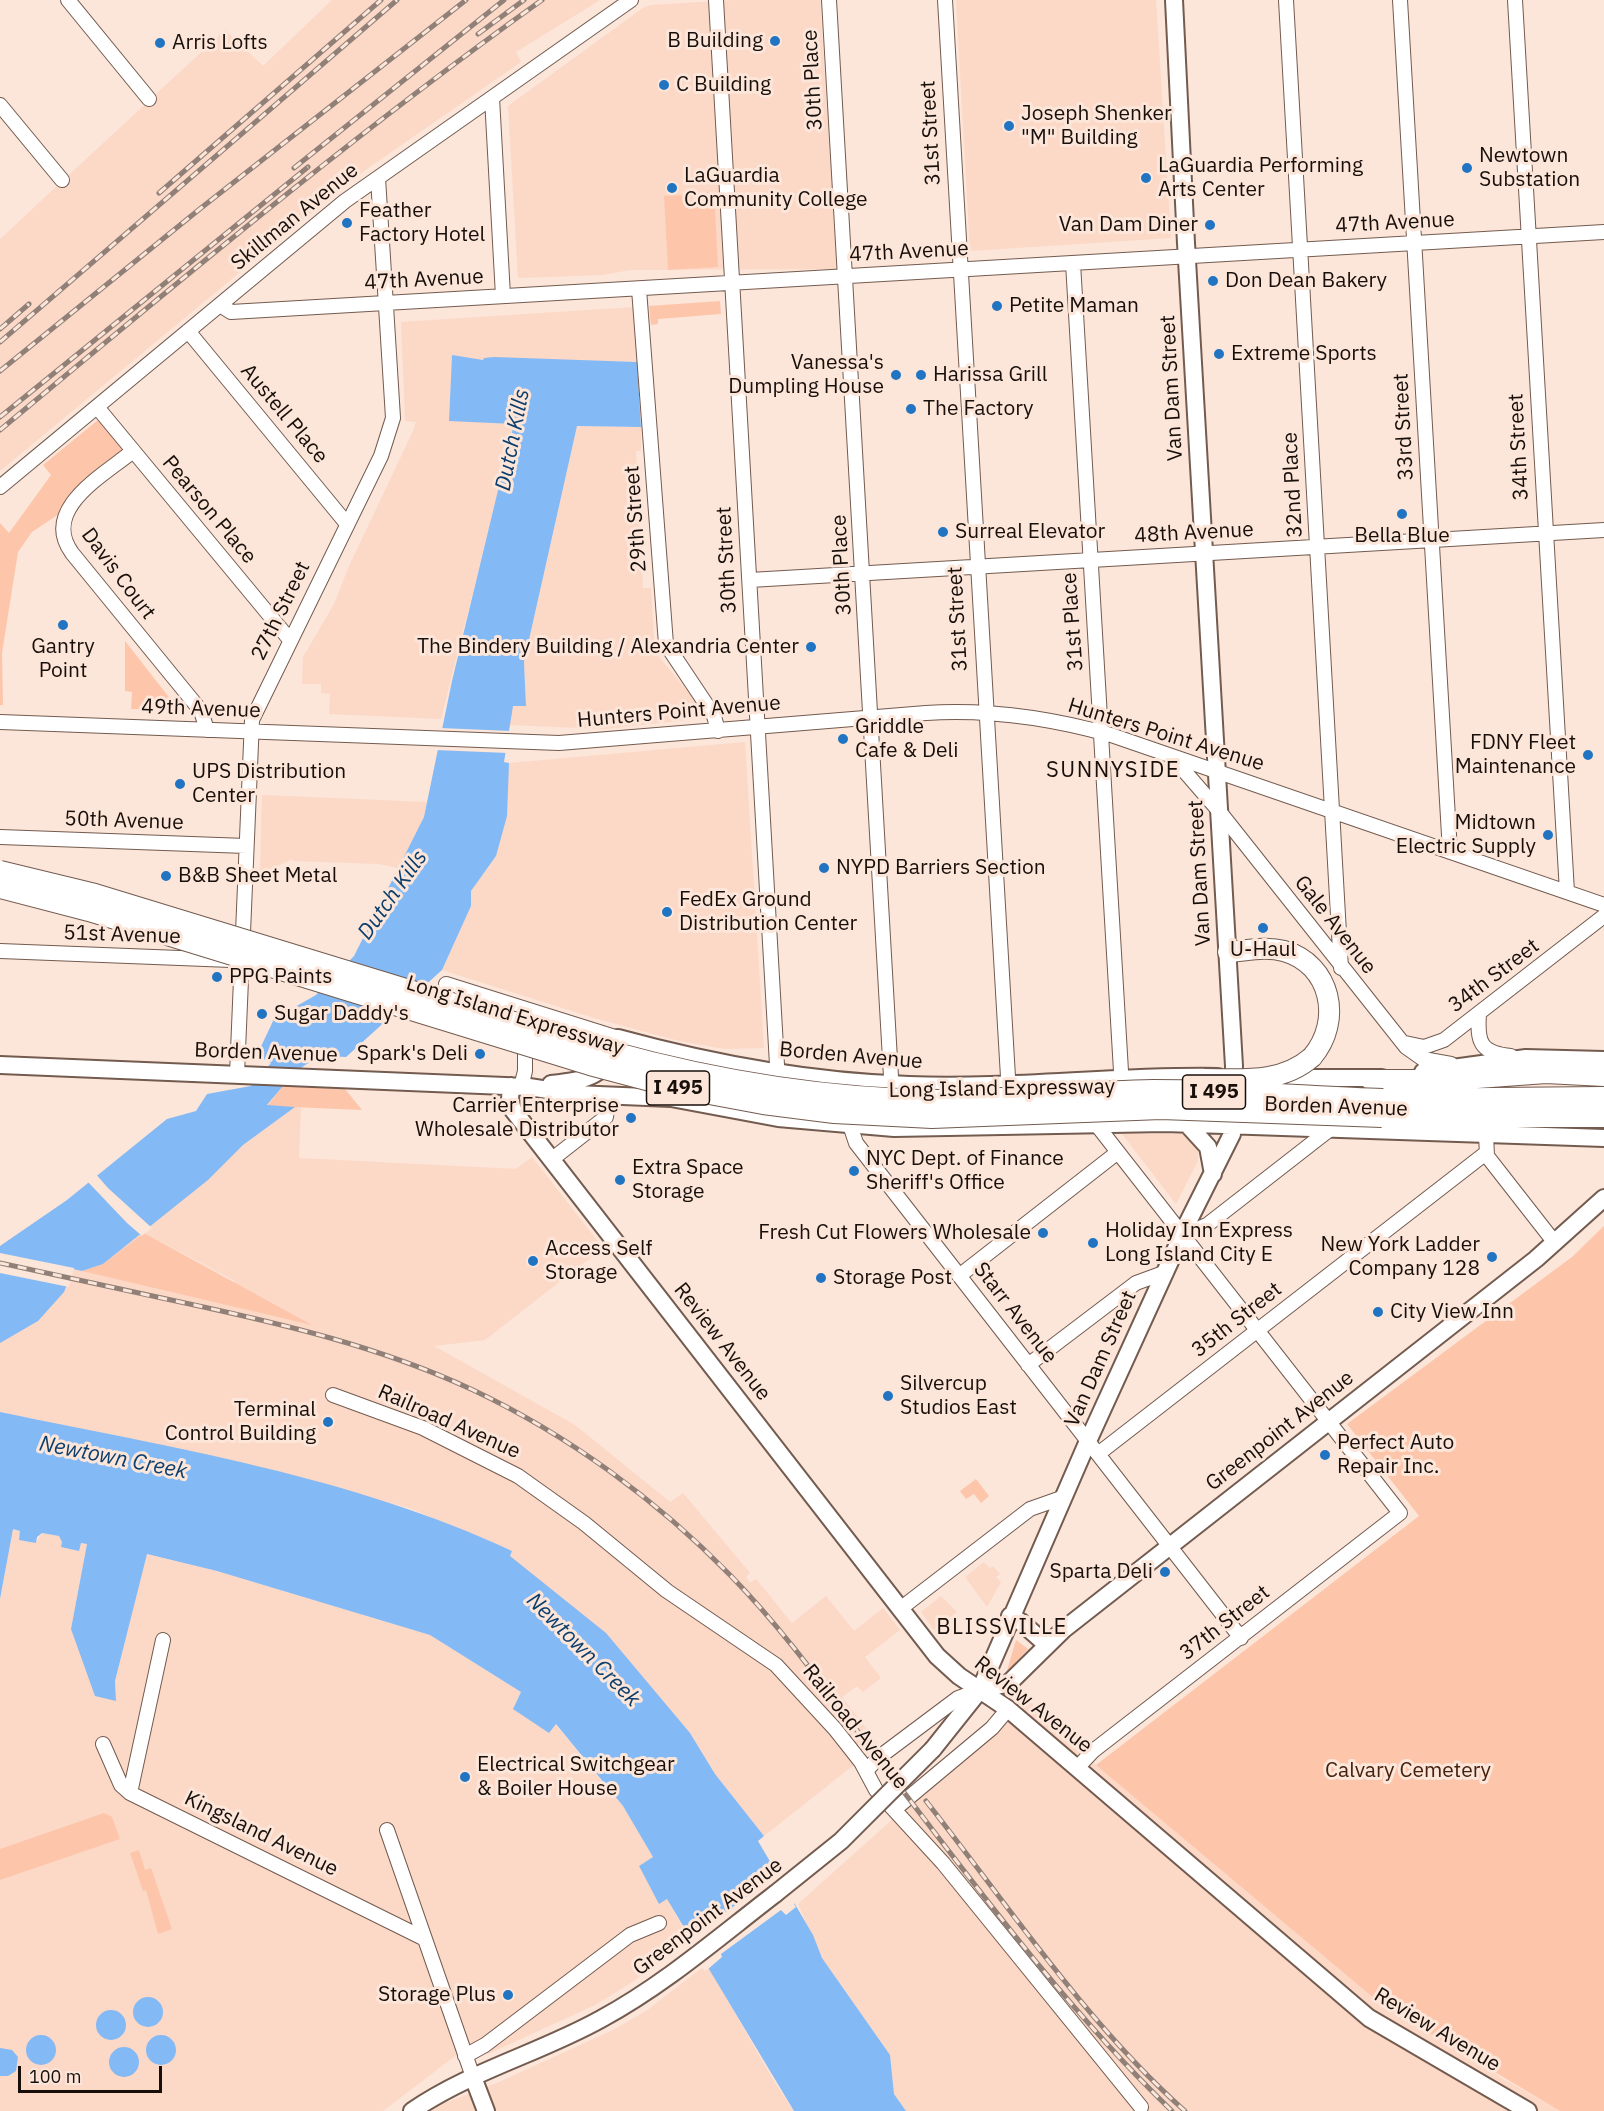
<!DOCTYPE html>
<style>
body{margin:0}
#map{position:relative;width:1604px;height:2111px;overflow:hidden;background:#fce5d9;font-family:"IBM Plex Sans",sans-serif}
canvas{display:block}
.scale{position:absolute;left:18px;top:2066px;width:144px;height:27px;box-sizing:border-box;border:3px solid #180f0a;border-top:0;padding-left:8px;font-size:18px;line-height:21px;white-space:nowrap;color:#180f0a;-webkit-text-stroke:4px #fce5d9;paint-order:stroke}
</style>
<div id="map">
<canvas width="1604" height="2111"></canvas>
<div class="scale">100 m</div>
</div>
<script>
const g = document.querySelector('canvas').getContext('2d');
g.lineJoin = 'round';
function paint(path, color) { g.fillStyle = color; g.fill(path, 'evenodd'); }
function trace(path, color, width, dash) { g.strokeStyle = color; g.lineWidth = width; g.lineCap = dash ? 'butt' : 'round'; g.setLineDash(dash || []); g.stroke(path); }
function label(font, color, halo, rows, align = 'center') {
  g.font = font + ' "IBM Plex Sans",sans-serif'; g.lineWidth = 6; g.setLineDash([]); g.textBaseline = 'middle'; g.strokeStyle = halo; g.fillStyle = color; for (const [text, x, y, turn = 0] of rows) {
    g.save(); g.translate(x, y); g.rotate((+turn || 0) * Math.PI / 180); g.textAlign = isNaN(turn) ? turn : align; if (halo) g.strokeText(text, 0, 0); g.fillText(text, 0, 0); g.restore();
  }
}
paint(new Path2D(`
 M332 0H600L516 52 521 62 351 180 0 471V239L225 30 263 66Z
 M733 0H820L837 269 631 270 602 275 518 278 508 106 643 8 651 5Z
 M956 0H1156L1171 238 970 251Z
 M634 307 637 362 484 358 483 360 452 356 449 420 515 424 441 719 329 714 330 694 321 693V684H302L303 657 334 604 350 564 413 431 416 422 405 421 401 322Z
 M577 426 641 427V451H636L643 588H651L655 652 699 705 706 718 604 729 508 725 513 706H526L524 662Z
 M745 742 764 1048 725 1049 679 1041 594 1018 442 970 471 906V891L496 856 509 763Z
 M262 795 427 802 424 817 399 868 379 864 293 861 292 859 260 875Z
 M295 1107 301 1108 299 1158 516 1169 532 1157 603 1248 485 1340 434 1346 575 1425 670 1502 683 1493 750 1573 746 1577 750 1583 756 1579 792 1623 826 1596 854 1631 883 1608 900 1630 865 1657 881 1678 863 1692 857 1686 842 1697 879 1745 764 1836 715 1774 690 1733 509 1556 512 1551 409 1508 286 1474 0 1412V1343L73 1269 82 1271 103 1264 208 1180 243 1145ZM148 1235 235 1281V1282L187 1265Z
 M1122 1134H1184L1198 1147V1161L1176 1204Z
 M13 1529 21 1531 19 1540 36 1543 42 1533 59 1536 62 1542 61 1547 79 1550 80 1543 87 1544 71 1629 116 1701 115 1681 146 1554 217 1571 430 1635 521 1692 513 1708 555 1724 623 1806 653 1857 639 1866 659 1903 667 1899 688 1937 682 1941 684 1944 631 1983 595 2005 488 2054 480 2043 451 2059 383 2111H0V1599Z
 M984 1562 990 1568 993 1566 1000 1574 996 1577 1001 1582 987 1607 965 1577Z
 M941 1596 957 1612 934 1630 921 1612Z
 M1022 1694 1096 1765 1500 2077 1560 2111H906L894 2094 890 2055 822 1958 798 1904 924 1791 993 1736Z
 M702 1968 705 1971 709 1968 775 2083 794 2111H432L440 2105 499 2082 613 2030 646 2011Z`), '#fcd8c7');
paint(new Path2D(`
 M707 192H714L718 267 668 270 664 196 686 195V201L707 200Z
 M720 301 721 314 658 319V324L651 325 649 306Z
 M98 420 123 447 122 451 79 487 56 516 32 532 18 552 2 653 3 705H0V523L9 533 51 475 43 465Z
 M125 641 179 710 131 709 132 692 125 691Z
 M283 1086 345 1089 362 1110 267 1106Z
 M1604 1226V2111H1560L1381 2004 1096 1765 1419 1516 1347 1424 1572 1257Z
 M144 1233 312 1325 82 1271 103 1264Z
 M976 1479 989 1496 981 1503 974 1494 966 1499 960 1491Z
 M1016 1640 1028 1649 1006 1674Z
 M104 1813 112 1817 120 1839 0 1880V1849Z
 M139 1850 145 1870 151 1868 172 1929 158 1934 146 1890 143 1891 130 1853Z`), '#fdc6ab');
paint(new Path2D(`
 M452 355 483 360 484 358 494 357 637 362 641 427 577 426 524 662 526 706H513L504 762 509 763 507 816 496 856 471 891V906L442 970 346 1057C303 1054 293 1075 267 1105L295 1107 243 1145 208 1180 103 1264 82 1271 73 1269 64 1292 38 1321 0 1343V1246L67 1200 167 1119 196 1111 207 1094 251 1086 271 1063 257 1055 274 1019 316 995 354 956 424 817 452 681 514 424 449 421Z
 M0 1412C173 1448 352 1476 512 1551L510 1556 606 1633 690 1733 715 1774 764 1836 758 1841 813 1935 822 1958 890 2055 894 2094 906 2111H794L667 1899 659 1904 639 1866 653 1857 623 1806 556 1724 549 1733 513 1709 521 1692 430 1635 217 1571 147 1554 115 1681 116 1701 95 1696 71 1629 87 1544 81 1543 79 1551 61 1547 62 1542 59 1536 42 1533 37 1537 36 1543 19 1540 20 1531 13 1529 0 1599Z
 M133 2012a15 15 0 1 1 30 0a15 15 0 1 1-30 0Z
 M96 2025a15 15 0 1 1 30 0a15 15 0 1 1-30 0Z
 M26 2050a15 15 0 1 1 30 0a15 15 0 1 1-30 0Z
 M146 2050a15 15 0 1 1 30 0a15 15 0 1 1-30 0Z
 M109 2062a15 15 0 1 1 30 0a15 15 0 1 1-30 0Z
 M0 2048 12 2050 18 2057 16 2071 8 2076H0Z`), '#83b9f5');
paint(new Path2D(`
 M440 728 511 731 508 753 435 750Z
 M95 1173 108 1188 152 1228 142 1236 127 1223 87 1181Z
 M0 1253 74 1268 69 1287 0 1273Z
 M777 1866 797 1901 794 1904 796 1907 786 1915 781 1910 721 1954 722 1957 707 1970 686 1938 700 1927 703 1930 763 1884 761 1881Z`), '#fce5d9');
const minor = new Path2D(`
 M68 0 149 99
 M716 0 778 1082
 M829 0 892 1094
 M945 0 1009 1094
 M1286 0 1341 968
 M1400 0 1450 852
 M1515 0 1567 892
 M492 98 503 296
 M0 105 62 180
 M1073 263 1122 1088
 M639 289 666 644 714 716 718 731
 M220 305 231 312 1604 232
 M188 331 347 524
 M97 407 290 640
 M133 451C104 475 40 509 72 553L201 711 207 730
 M0 487 345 201 631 0
 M750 580 1604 530
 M0 722 559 743 926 713C989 709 1050 718 1111 735L1604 905
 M1173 758 1219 811 1406 1047 1423 1059 1451 1064
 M0 837 246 846
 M0 951 231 960
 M446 984 618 1038
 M1479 1014C1477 1042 1480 1053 1511 1056
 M1405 1043 1424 1047 1444 1040 1604 916
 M237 1074 252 720 381 456 393 418 378 178
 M521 1087 525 1071V1039
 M850 1125 856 1143 1241 1638
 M1486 1134 1487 1156 1555 1243
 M551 1160 606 1117 609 1095
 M1183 1235 1207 1225 1329 1130
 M959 1276 1118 1152
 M1028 1365 1136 1283 1166 1272
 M333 1395 423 1428 518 1476 584 1523 667 1591 776 1665 835 1729 861 1762 876 1790 943 1863 1141 2107
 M1098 1454 1486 1153
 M900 1609 1030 1509 1064 1497
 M103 1744 121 1785 130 1793 425 1939
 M1077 1768 1093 1751 1400 1513 1096 1124
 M866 1771 878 1758 958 1698 980 1690
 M130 1793 163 1640
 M895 1809 992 1728 1008 1709
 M387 1830 473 2077
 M465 2056 485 2045 630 1935 659 1923`);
const major = new Path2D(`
 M0 1065 529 1087 574 1094 671 1098 778 1118 894 1128 1165 1123 1604 1138
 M1423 1072 1526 1058 1604 1060
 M1273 1078H1382
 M551 1084C588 1080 607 1077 618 1038 713 1064 811 1082 909 1085 1012 1089 1115 1075 1218 1077
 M511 1086 510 1099 513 1110 937 1656 959 1676 1008 1709 1369 2018 1528 2111
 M1187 1124 1208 1147 1213 1174
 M1010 1616 1021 1622 1047 1645
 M980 1690 1009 1683 1063 1630 1536 1259 1604 1198
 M933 1749 980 1690 1088 1441 1188 1222 1232 1134 1234 1066 1186 243 1174 0
 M473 2077 486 2111
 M412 2111C470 2071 540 2053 601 2019 664 1985 719 1937 775 1894`);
const highway = new Path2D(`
 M1228 952C1246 951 1265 946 1284 951 1331 964 1343 1021 1312 1057
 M1371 1080H1450L1546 1073 1604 1076
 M1383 1099 1604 1097
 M1382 1117H1604`);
trace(minor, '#735b4f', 16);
trace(major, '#735b4f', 20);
trace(highway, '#735b4f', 22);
trace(minor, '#fff', 14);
trace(major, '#fff', 16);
trace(highway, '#fff', 20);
const rail = new Path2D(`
 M478 34 524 0
 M294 168 504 0
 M159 193 381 0
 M0 329 29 304
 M0 342 397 0
 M0 371 201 208 466 0
 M0 417 308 167
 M0 430C177 283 354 134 542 0
 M0 1263C62 1276 123 1290 185 1303 283 1324 381 1347 473 1390 568 1435 657 1500 730 1575 784 1630 830 1695 877 1757 970 1878 1062 2005 1172 2111
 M926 1801C1007 1904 1087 2024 1185 2111`);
trace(rail, '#908077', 5);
trace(rail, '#fce5d9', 3, [9]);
const majorBridge = new Path2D(`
 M775 1894 841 1841 933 1749`);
const highwayBridge = new Path2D(`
 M0 871 95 894 609 1051C717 1081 828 1099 940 1100 1011 1100 1082 1091 1153 1090 1229 1090 1307 1096 1383 1099
 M0 888 89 911 590 1065 677 1088 763 1104 834 1113 932 1118 1161 1109 1382 1117
 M1204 1079C1242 1079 1281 1084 1312 1057`);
trace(majorBridge, '#735b4f', 20, []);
trace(highwayBridge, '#735b4f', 22, []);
trace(majorBridge, '#fff', 16);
trace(highwayBridge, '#fff', 20);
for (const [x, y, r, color] of [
 [775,41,6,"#2174c2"],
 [160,43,6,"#2174c2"],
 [664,85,6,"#2174c2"],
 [1009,126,6,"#2174c2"],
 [1467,168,6,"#2174c2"],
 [1146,178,6,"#2174c2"],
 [672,188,6,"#2174c2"],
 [347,223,6,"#2174c2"],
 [1210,225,6,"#2174c2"],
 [1213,281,6,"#2174c2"],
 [997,306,6,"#2174c2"],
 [1219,354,6,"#2174c2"],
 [896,375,6,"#2174c2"],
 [921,375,6,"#2174c2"],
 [911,409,6,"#2174c2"],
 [1402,514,6,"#2174c2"],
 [943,532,6,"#2174c2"],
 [63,625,6,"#2174c2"],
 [811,647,6,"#2174c2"],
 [843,739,6,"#2174c2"],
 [1588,755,6,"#2174c2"],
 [180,784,6,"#2174c2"],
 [1548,835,6,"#2174c2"],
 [824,868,6,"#2174c2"],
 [166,876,6,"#2174c2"],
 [667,912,6,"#2174c2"],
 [1263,928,6,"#2174c2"],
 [217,977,6,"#2174c2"],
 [262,1014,6,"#2174c2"],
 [480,1054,6,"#2174c2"],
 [631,1118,6,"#2174c2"],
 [854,1171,6,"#2174c2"],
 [620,1180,6,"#2174c2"],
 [1043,1233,6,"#2174c2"],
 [1093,1243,6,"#2174c2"],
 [1492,1257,6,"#2174c2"],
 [533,1261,6,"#2174c2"],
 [821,1278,6,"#2174c2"],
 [1378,1312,6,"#2174c2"],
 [888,1396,6,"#2174c2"],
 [328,1422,6,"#2174c2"],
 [1325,1455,6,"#2174c2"],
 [1165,1572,6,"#2174c2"],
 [465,1777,6,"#2174c2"],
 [508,1995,6,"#2174c2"]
]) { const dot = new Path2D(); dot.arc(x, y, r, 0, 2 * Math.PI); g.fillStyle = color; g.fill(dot); trace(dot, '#fce5d9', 2); }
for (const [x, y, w] of [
 [678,1088,63],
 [1214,1092,63]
]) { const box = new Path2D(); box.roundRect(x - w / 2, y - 17, w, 34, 4.5); g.fillStyle = '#fce5d9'; g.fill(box); trace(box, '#180f0a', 1.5); }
label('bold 20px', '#180f0a', null, [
 ["I 495",678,1088],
 ["I 495",1214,1092]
]);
label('21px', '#180f0a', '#fce5d9', [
 ["B Building",763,41,"right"],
 ["Arris Lofts",172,43],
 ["C Building",676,85],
 ["Joseph Shenker",1021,114],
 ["\"M\" Building",1021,138],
 ["Newtown",1479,156],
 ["Substation",1479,180],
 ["LaGuardia Performing",1158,166],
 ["Arts Center",1158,190],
 ["LaGuardia",684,176],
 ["Community College",684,200],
 ["Feather",359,211],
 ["Factory Hotel",359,235],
 ["Van Dam Diner",1198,225,"right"],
 ["Don Dean Bakery",1225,281],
 ["Petite Maman",1009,306],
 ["Extreme Sports",1231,354],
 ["Vanessa's",884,363,"right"],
 ["Dumpling House",884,387,"right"],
 ["Harissa Grill",933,375],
 ["The Factory",923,409],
 ["Surreal Elevator",955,532],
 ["Bella Blue",1402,536,"center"],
 ["Gantry",63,647,"center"],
 ["Point",63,671,"center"],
 ["The Bindery Building / Alexandria Center",799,647,"right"],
 ["Griddle",855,727],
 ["Cafe & Deli",855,751],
 ["FDNY Fleet",1576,743,"right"],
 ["Maintenance",1576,767,"right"],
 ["UPS Distribution",192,772],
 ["Center",192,796],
 ["Midtown",1536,823,"right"],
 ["Electric Supply",1536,847,"right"],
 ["NYPD Barriers Section",836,868],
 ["B&B Sheet Metal",178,876],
 ["FedEx Ground",679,900],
 ["Distribution Center",679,924],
 ["U-Haul",1263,950,"center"],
 ["PPG Paints",229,977],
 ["Sugar Daddy's",274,1014],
 ["Spark's Deli",468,1054,"right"],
 ["Carrier Enterprise",619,1106,"right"],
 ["Wholesale Distributor",619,1130,"right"],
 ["NYC Dept. of Finance",866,1159],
 ["Sheriff's Office",866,1183],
 ["Extra Space",632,1168],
 ["Storage",632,1192],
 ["Holiday Inn Express",1105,1231],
 ["Long Island City E",1105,1255],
 ["Fresh Cut Flowers Wholesale",1031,1233,"right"],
 ["New York Ladder",1480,1245,"right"],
 ["Company 128",1480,1269,"right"],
 ["Access Self",545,1249],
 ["Storage",545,1273],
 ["Storage Post",833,1278],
 ["City View Inn",1390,1312],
 ["Silvercup",900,1384],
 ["Studios East",900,1408],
 ["Terminal",316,1410,"right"],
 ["Control Building",316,1434,"right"],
 ["Perfect Auto",1337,1443],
 ["Repair Inc.",1337,1467],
 ["Sparta Deli",1153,1572,"right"],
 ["Electrical Switchgear",477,1765],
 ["& Boiler House",477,1789],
 ["Storage Plus",496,1995,"right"]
], 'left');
label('21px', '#180f0a', '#fce5d9', [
 ["30th Place",813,80,-93],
 ["31st Street",931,133,-93],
 ["Skillman Avenue",295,217,-39],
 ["47th Avenue",1395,223,-3],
 ["47th Avenue",909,252,-3],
 ["47th Avenue",424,280,-3],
 ["Van Dam Street",1172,388,-93],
 ["Austell Place",284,414,50],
 ["33rd Street",1404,427,-93],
 ["34th Street",1519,447,-93],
 ["32nd Place",1293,485,-93],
 ["Pearson Place",209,510,50],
 ["29th Street",636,519,-94],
 ["48th Avenue",1194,533,-3],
 ["30th Street",727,560,-93],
 ["30th Place",842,565,-93],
 ["Davis Court",118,574,53],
 ["27th Street",281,611,-64],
 ["31st Street",958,619,-93],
 ["31st Place",1073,622,-94],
 ["49th Avenue",201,709,2],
 ["Hunters Point Avenue",679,712,-5],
 ["Hunters Point Avenue",1166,735,17],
 ["50th Avenue",124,821,2],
 ["Van Dam Street",1200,873,-93],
 ["Gale Avenue",1335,925,52],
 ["51st Avenue",122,935,2],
 ["34th Street",1494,976,-37],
 ["Long Island Expressway",515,1016,17],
 ["Borden Avenue",266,1053,2],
 ["Borden Avenue",851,1056,5],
 ["Long Island Expressway",1002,1089,-1],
 ["Borden Avenue",1336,1107,2],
 ["Starr Avenue",1015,1313,52],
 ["35th Street",1237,1320,-38],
 ["Review Avenue",722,1342,52],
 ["Van Dam Street",1101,1359,-66],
 ["Railroad Avenue",449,1422,24],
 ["Greenpoint Avenue",1280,1431,-38],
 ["37th Street",1225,1623,-38],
 ["Review Avenue",1033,1705,38],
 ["Railroad Avenue",855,1727,51],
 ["Kingsland Avenue",261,1834,26],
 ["Greenpoint Avenue",708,1917,-37],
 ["Review Avenue",1437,2030,31]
]);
label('21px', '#46210d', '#fce5d9', [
 ["Calvary Cemetery",1408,1771]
]);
label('italic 22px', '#0b3e6d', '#fce5d9', [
 ["Dutch Kills",513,440,-79],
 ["Dutch Kills",393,895,-55],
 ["Newtown Creek",113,1458,11],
 ["Newtown Creek",583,1650,45]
]);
g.letterSpacing = '1.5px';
label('22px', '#180f0a', '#fce5d9', [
 ["SUNNYSIDE",1113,771],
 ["BLISSVILLE",1002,1628]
]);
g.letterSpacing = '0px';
</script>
